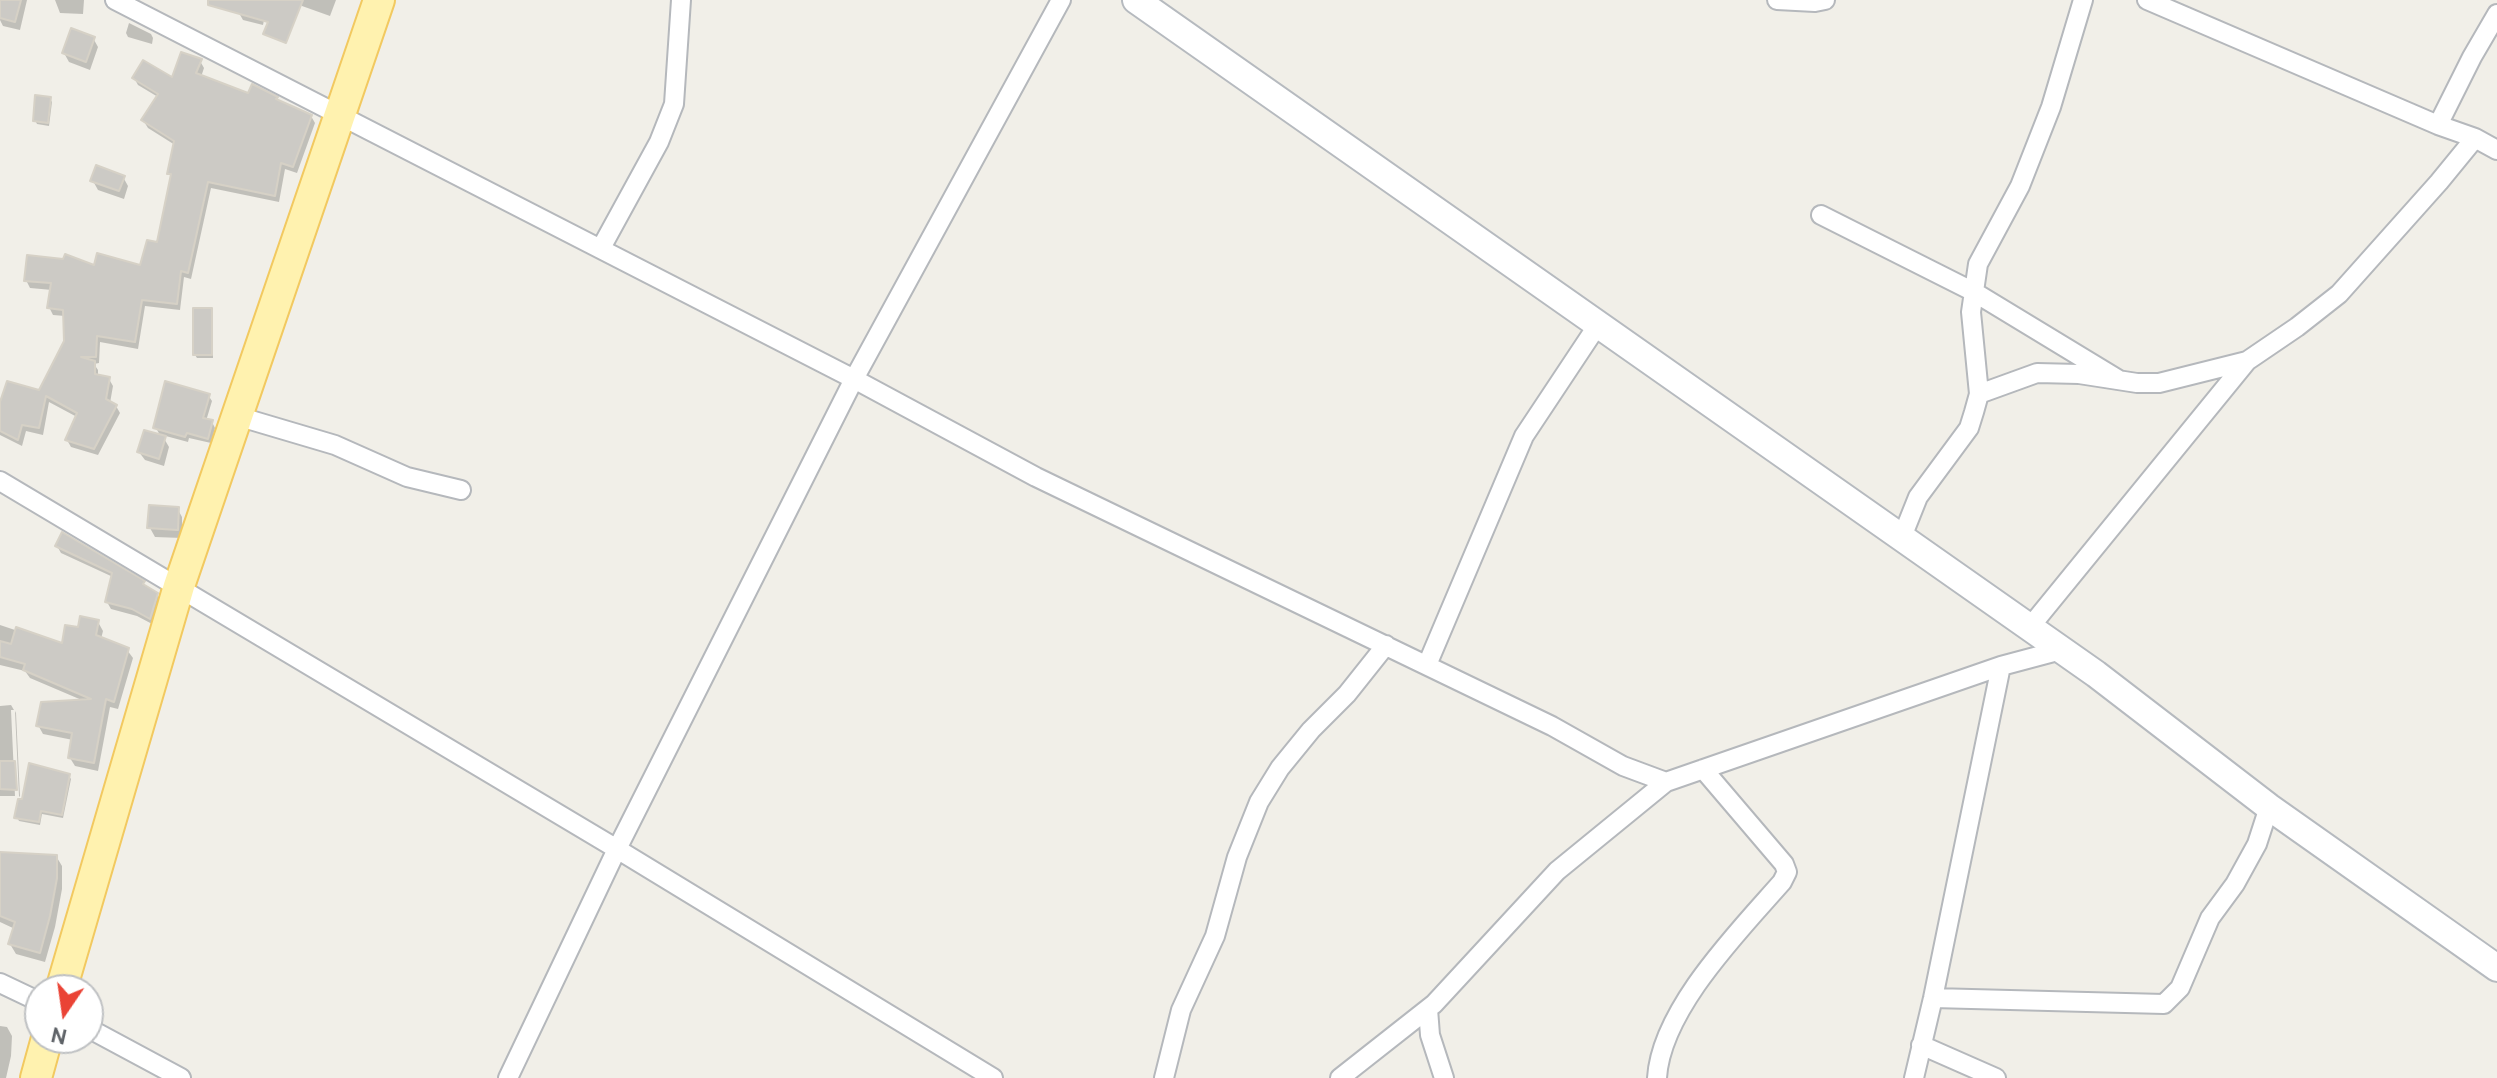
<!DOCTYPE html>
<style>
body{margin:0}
#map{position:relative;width:2497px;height:1078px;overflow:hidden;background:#f1efe8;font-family:Cabin,sans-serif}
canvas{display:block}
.north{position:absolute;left:24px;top:974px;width:80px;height:80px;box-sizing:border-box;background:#fff;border:2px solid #bfc1c3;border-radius:50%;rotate:193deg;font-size:22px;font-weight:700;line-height:32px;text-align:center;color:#5f6368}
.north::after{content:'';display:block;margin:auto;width:28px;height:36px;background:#ea4335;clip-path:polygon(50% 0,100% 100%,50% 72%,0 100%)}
</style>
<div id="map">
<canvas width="2497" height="1078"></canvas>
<div class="north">N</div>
</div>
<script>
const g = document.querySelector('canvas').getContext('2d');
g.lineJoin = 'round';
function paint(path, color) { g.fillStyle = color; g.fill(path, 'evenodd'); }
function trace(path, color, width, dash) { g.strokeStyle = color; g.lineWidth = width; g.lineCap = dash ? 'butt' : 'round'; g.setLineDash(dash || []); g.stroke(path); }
paint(new Path2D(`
 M3 0H27L20 30 3 26 0 20Z
 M55 0H84L83 14 60 13Z
 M241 0H268L263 25 243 20 239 13Z
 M299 0H336L330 16 302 6Z
 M129 23 151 34 153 38 152 44 128 37 126 33Z
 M93 38 98 47 90 70 69 62 64 53Z
 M200 61 204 68 201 77 261 100 276 98 278 102 311 116 315 123 297 173 285 169 279 202 211 188 191 279 184 277 180 310 145 306 138 349 100 342 99 363 94 364 98 370V377L109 379 113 386 110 403 116 406 120 413 98 455 71 447 67 440 77 417 49 402 43 435 26 431 22 446 0 435V403L40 393 66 341 65 316 53 315 49 307 52 290 30 288 26 280 95 268 141 267 158 245 172 179 169 173 175 145 148 128 143 120 158 97 138 85 134 78 174 80Z
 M50 99 52 102 49 126 37 124 35 120Z
 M123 177 128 186 124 199 98 190 93 181Z
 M211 310 213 314V358H197L195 355Z
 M208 395 212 401 206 421 212 422 215 428 211 443 189 438 188 442 162 435 169 447 164 466 145 460 139 452 161 437 156 428Z
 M177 508 182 517V538L155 537 150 528Z
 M57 546 143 583 146 588 157 594 161 601 154 625 137 616 111 609 107 602 113 577 61 553Z
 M98 622 103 631 101 639 127 650 133 658 118 709 110 707 98 771 75 766 70 758 73 740 43 734 38 725 84 701 30 678 25 671 0 665V625L63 646 80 629Z
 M11 705 14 710H11L15 796H0V706Z
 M15 711 16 713 20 797 19 796Z
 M69 776 71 779 63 818 42 814 40 825 19 821 17 817Z
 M0 853 56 856 62 866V889L55 927 45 962 16 954 10 944 15 929 0 922Z
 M0 1026 7 1027 12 1036 11 1056 6 1078H0Z`), '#0003');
const building = new Path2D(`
 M0 0H21L15 22 0 18Z
 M208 0H303L286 43 263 34 268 22 208 5Z
 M71 28 95 37 86 62 62 53Z
 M181 52 202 59 196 73 248 93 252 84 278 97 276 99 312 115 293 167 281 163 275 196 208 182 188 273 181 271 177 304 142 300 135 342 97 336 96 357H81L95 361V374L110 377 106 399 117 405 94 449 65 440 77 413 46 396 39 428 22 425 18 440 0 431V402L7 381 39 390 64 341 63 310 47 308 51 283 24 281 27 255 63 259 65 254 94 265 97 253 140 265 147 240 157 242 171 174H167L174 141 141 120 158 94 132 78 143 60 172 77Z
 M35 95 51 97 48 123 33 121Z
 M96 165 125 176 119 191 90 181Z
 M193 308H212V355H193Z
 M165 381 210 394 203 418 213 420 208 439 187 433 185 437 153 428Z
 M144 430 166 436 159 459 137 452Z
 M149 505 179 507 178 530 147 528Z
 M62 532 145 581 143 584 158 593 150 619 132 609 105 602 112 573 55 546Z
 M80 616 99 620 96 635 129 648 114 702 106 699 94 763 68 758 72 733 36 726 41 702 91 699 23 670 25 664 0 657V641L11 644 16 627 62 643 65 625 78 627Z
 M0 761H15L17 790 0 789Z
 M29 763 70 774 62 815 41 811 39 822 14 818 18 799H22Z
 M0 852 57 855V878L50 916 40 953 8 944 15 922 0 916Z`);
paint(building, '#cccac5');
trace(building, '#d6d1c6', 2);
const street = new Path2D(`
 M115 0 854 379 1036 477 1552 726 1623 766 1666 782
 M1777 0 1815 2 1825 0
 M2147 0 2438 125 2475 138
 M2438 125 2472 57 2497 14
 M1821 215 1974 292 2119 380
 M601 248 659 142 674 104 681 0
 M1979 394 2037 373 2079 374 2137 383H2159L2247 361
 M237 416 335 445 407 477 461 490
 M0 481 617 849 993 1078
 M1902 537 1918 497 1969 428 1974 412 1979 394 1971 312 1978 264 2020 186 2051 107 2083 0
 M2030 627 2247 361 2297 327 2339 294 2439 182 2475 138 2497 150
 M1427 665 1524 436 1599 323
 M0 983 40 1002
 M1933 998 2164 1004 2180 988 2210 918 2235 884 2257 844 2269 807
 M1428 1009 1430 1035 1444 1078
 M88 1028 181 1078
 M1921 1045 1996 1078
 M508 1078 617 849 854 379 1061 0
 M1164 1078 1181 1010 1215 936 1237 857 1259 802 1280 768 1311 730 1347 694 1386 645
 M1340 1078 1434 1004 1557 871 1666 782 2001 666 2061 650
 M1657 1078C1661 1010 1738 932 1782 882L1787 872 1784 864 1703 769
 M1914 1078 1933 998 2001 666`);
const secondary = new Path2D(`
 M1136 0 2096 674 2269 807 2497 968`);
const primary = new Path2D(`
 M61 990 179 586 379 0
 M36 1078 47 1038`);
trace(street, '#b5b8bc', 22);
trace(secondary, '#b6babf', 30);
trace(primary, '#f2c960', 34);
trace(street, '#fff', 18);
trace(secondary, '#fff', 26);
trace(primary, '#fff2af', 30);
</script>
